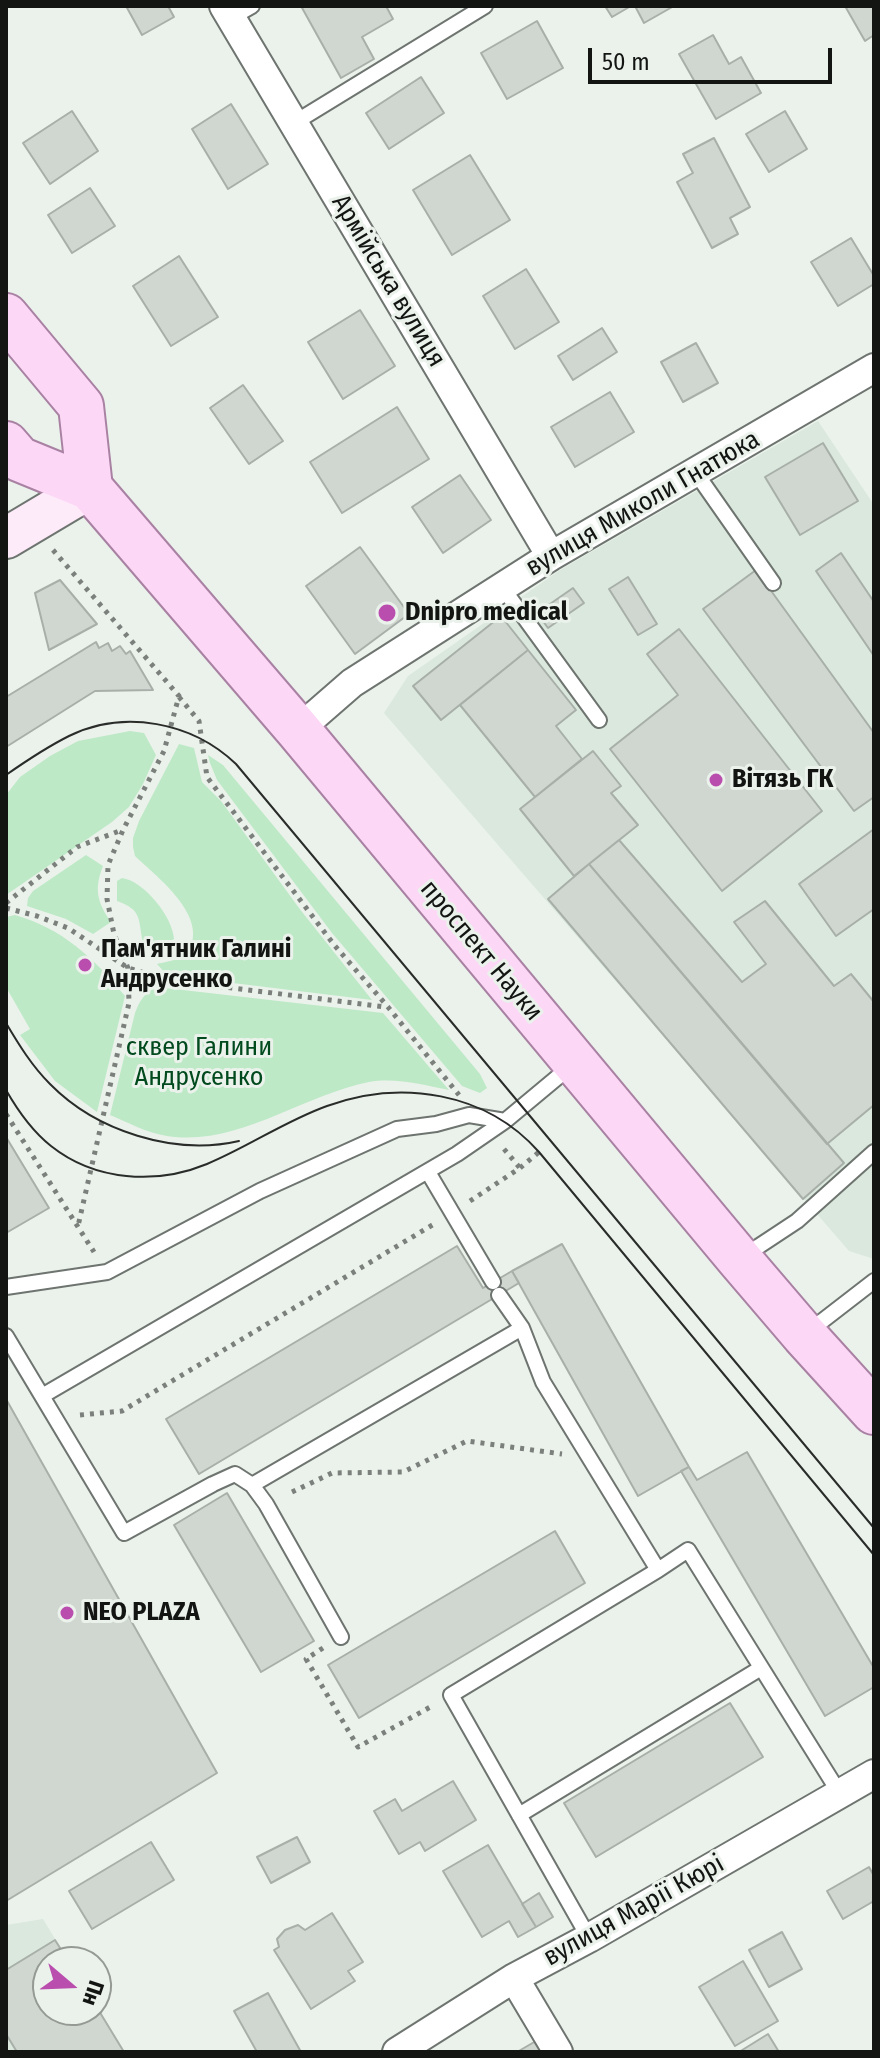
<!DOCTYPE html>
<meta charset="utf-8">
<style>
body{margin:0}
#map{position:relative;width:880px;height:2058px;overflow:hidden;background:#ebf2ec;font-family:"Fira Sans Condensed",sans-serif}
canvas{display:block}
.frame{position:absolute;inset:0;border:8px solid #131513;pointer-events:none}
.north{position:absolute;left:32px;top:1946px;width:80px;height:80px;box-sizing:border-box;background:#ebf2ec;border:2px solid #959a95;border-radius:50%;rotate:109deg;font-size:22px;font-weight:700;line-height:32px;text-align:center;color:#131513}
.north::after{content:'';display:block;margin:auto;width:28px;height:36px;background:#ba4eae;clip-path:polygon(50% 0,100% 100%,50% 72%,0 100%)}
.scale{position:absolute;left:588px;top:48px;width:244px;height:36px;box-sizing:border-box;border:4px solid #131513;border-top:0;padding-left:10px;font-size:24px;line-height:28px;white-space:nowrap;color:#131513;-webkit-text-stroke:6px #ebf2ec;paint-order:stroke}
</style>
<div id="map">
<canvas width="880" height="2058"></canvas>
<div class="frame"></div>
<div class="north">Пн</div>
<div class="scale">50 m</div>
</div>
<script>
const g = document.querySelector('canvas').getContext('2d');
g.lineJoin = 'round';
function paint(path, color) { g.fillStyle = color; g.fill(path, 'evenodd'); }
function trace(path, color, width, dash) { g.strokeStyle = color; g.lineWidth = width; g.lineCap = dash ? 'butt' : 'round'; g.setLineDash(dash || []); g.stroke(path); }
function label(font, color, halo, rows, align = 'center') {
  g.font = font + ' "Fira Sans Condensed",sans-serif'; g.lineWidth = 6; g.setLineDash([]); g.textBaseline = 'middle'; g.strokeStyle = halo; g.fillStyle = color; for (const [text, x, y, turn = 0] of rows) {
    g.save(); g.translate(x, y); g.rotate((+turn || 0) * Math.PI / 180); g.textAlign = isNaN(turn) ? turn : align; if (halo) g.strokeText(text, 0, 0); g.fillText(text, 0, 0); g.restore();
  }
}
paint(new Path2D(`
 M818 421 874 505V1259L849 1251 384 713 408 676 560 570Z
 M43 1919 69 1962H48V2010H96V2006L124 2052H6V1925Z`), '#dae8dd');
paint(new Path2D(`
 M130 731 144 733 156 755 143 784 129 807 112 822 6 895V795L20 777 50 756 78 741Z
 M179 744 194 748 202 782 221 801 299 908 372 1000 167 975 157 964C164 962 174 961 181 957 187 955 191 949 192 943 201 910 156 876 135 856L133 847V838L139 821Z
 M208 755 223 765 480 1074 487 1088 480 1093 462 1086 332 933 217 780 210 763Z
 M86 855 103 866C94 889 97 902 111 922L93 934 66 919 27 906 28 898 33 891Z
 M122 878C144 881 173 917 174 939L170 942 146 945 143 943C138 920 143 910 117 901V881Z
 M15 915C62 928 95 959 125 996L97 1112 55 1081 20 1035 30 1029 6 987V917Z
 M157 987 383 1013 449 1090C424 1085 395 1077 369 1082 302 1095 233 1150 162 1135 145 1132 127 1122 110 1115L135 1013C140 1000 144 993 157 987Z`), '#bee9c6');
const building = new Path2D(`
 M126 6H168L174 17 142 35Z
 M301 6H386L393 19 362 37 374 59 341 78Z
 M605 6H631L612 17Z
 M635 6H674L644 23Z
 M845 6H874V35L865 41Z
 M537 21 563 68 507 99 481 53Z
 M713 35 729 64 741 57 761 93 716 119 679 54Z
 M421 77 444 113 389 149 366 113Z
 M231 104 268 164 228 189 192 129Z
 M72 111 98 151 50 184 23 143Z
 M785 111 807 149 769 172 746 134Z
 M714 138 750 207 730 218 738 234 712 248 677 182 693 173 683 154Z
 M470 155 510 220 452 255 413 190Z
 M90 188 115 226 72 253 48 215Z
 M851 238 874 276V284L838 306 811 262Z
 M179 256 218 317 171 346 133 286Z
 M526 269 559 322 515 349 483 296Z
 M360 310 395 366 343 399 308 342Z
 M602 328 617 352 573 380 558 356Z
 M696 343 718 383 683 402 661 362Z
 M243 385 283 441 249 464 210 408Z
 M610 392 634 432 575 467 551 427Z
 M397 407 429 459 342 513 310 462Z
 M823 443 858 501 800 535 765 477Z
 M460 475 491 520 443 553 412 507Z
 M360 547 409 614 355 654 306 586Z
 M841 553 874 602V656L816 571Z
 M756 570 874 733V797L854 811 703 609Z
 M628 577 657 624 638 635 609 589Z
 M60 580 97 624 49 650 35 593Z
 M573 588 584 603 548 628 537 613Z
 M501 616 528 650 441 720 413 686Z
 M679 629 822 811 722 891 610 749 678 695 647 654Z
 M96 642 99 648 108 643 112 651 120 646 126 654 130 651 153 690 95 691 6 747V697Z
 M528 650 576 710 556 726 582 759 535 797 460 705Z
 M593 751 621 786 611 793 638 825 574 876 520 809Z
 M874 829V909L836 936 799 884Z
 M619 840 742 982 766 964 734 922 765 901 834 986 851 974 874 1002V1105L827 1144 589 864Z
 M589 864 844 1163 803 1199 548 899Z
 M6 1137 49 1208 6 1233Z
 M562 1244 689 1467 638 1496 512 1271Z
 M457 1246 483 1288 512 1271 519 1283 199 1474 166 1419Z
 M6 1399 217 1773 6 1901Z
 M747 1452 874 1668V1687L825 1716 681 1471 689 1467 697 1480Z
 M227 1493 314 1641 261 1672 174 1525Z
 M555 1531 585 1583 359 1718 328 1665Z
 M730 1703 763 1757 596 1857 564 1803Z
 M453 1781 476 1820 425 1851 420 1842 399 1854 374 1811 395 1799 402 1811Z
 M297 1837 310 1862 271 1883 257 1857Z
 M151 1842 174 1880 92 1929 69 1891Z
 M488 1845 536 1927 518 1937 509 1921 482 1937 443 1871Z
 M869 1867 874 1876V1901L843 1919 827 1891Z
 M539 1893 553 1917 536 1927 522 1904Z
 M332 1913 363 1962 348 1971 355 1981 311 2009 274 1950 279 1947 277 1939 285 1930 298 1925 305 1930Z
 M782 1932 802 1969 769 1987 749 1950Z
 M55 1940 69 1962H48V2010H96V2006L124 2052H17L6 2034V1970Z
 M743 1961 778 2021 735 2046 699 1987Z
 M268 1993 301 2052H257L234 2011Z
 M768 2034 779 2052H739Z
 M536 2041 543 2052H517Z`);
paint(building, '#d0d7d1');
trace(building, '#a8afa9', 2);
const service = new Path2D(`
 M231 18 252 6
 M294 123 485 6
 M696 473 773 583
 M502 587 599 720
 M428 1172 493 1282
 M744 1256 797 1221 874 1152
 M6 1287 107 1272 260 1191 397 1129 436 1124 469 1115 505 1121
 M499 1295 522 1328 543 1382 658 1570 451 1695 589 1938
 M808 1332 874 1281
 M6 1336 124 1533 213 1484 235 1474 252 1485 522 1328
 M42 1396 457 1154 505 1121 571 1066
 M252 1485 266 1504 341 1637
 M658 1570 688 1550 840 1794
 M519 1815 761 1668`);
const minor = new Path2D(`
 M224 6 551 556
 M298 730 352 683 551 556 874 368
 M514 1978 558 2052
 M397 2052 514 1978 589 1938 874 1774`);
const secondary = new Path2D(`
 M6 538 90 488`);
const primary = new Path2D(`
 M6 316 81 406 90 488
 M6 444 19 459 90 488 298 730 739 1259 804 1335 874 1412`);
trace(service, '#6e746f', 18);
trace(minor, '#6e746f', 32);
trace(secondary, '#6e746f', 44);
trace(primary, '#a982a3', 48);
trace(new Path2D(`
 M53 550 179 696 164 751 123 830 108 865 107 899 114 934 128 968 129 1003 78 1226
 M179 697 199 721 207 777 335 946 388 1007 459 1095
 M6 903 77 847 122 830
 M6 908 37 916 68 928 128 968 168 980 386 1007
 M6 1114 94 1252
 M504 1149 520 1168
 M470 1201 520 1168 539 1152
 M80 1415 122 1411 434 1224
 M292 1492 332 1473 403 1472 467 1441 562 1454
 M323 1648 306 1659 358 1747 434 1705`), '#7c807c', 5, [4, 6]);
trace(service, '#fff', 14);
trace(minor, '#fff', 28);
trace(secondary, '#feebfa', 40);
trace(primary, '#fcd7f6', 44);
trace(new Path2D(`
 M6 775C26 761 47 747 69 736 124 709 192 722 236 764L874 1528
 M6 1023C19 1045 32 1066 50 1084 96 1131 174 1156 239 1141
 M6 1090C18 1111 32 1131 51 1146 95 1181 156 1185 207 1164 248 1147 285 1121 327 1106 401 1079 486 1092 539 1152L874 1555`), '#2a2c2a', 2);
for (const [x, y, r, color] of [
 [387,613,10,"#ba4eae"],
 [716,780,8,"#ba4eae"],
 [85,965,8,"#ba4eae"],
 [67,1613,8,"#ba4eae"]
]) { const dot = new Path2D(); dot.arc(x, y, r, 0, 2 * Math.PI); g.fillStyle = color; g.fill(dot); trace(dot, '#ebf2ec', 3); }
label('26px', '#131513', '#ebf2ec', [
 ["Армійська вулиця",388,281,59],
 ["вулиця Миколи Гнатюка",643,504,-30],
 ["проспект Науки",481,951,50],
 ["вулиця Марії Кюрі",634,1911,-29]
]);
label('bold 26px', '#131513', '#ebf2ec', [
 ["Dnipro medical",405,613],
 ["Вітязь ГК",732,780],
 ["Пам'ятник Галині",101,950],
 ["Андрусенко",101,980],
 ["NEO PLAZA",83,1613]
], 'left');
label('26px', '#004a1e', '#ebf2ec', [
 ["сквер Галини",199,1048],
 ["Андрусенко",199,1078]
]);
</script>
